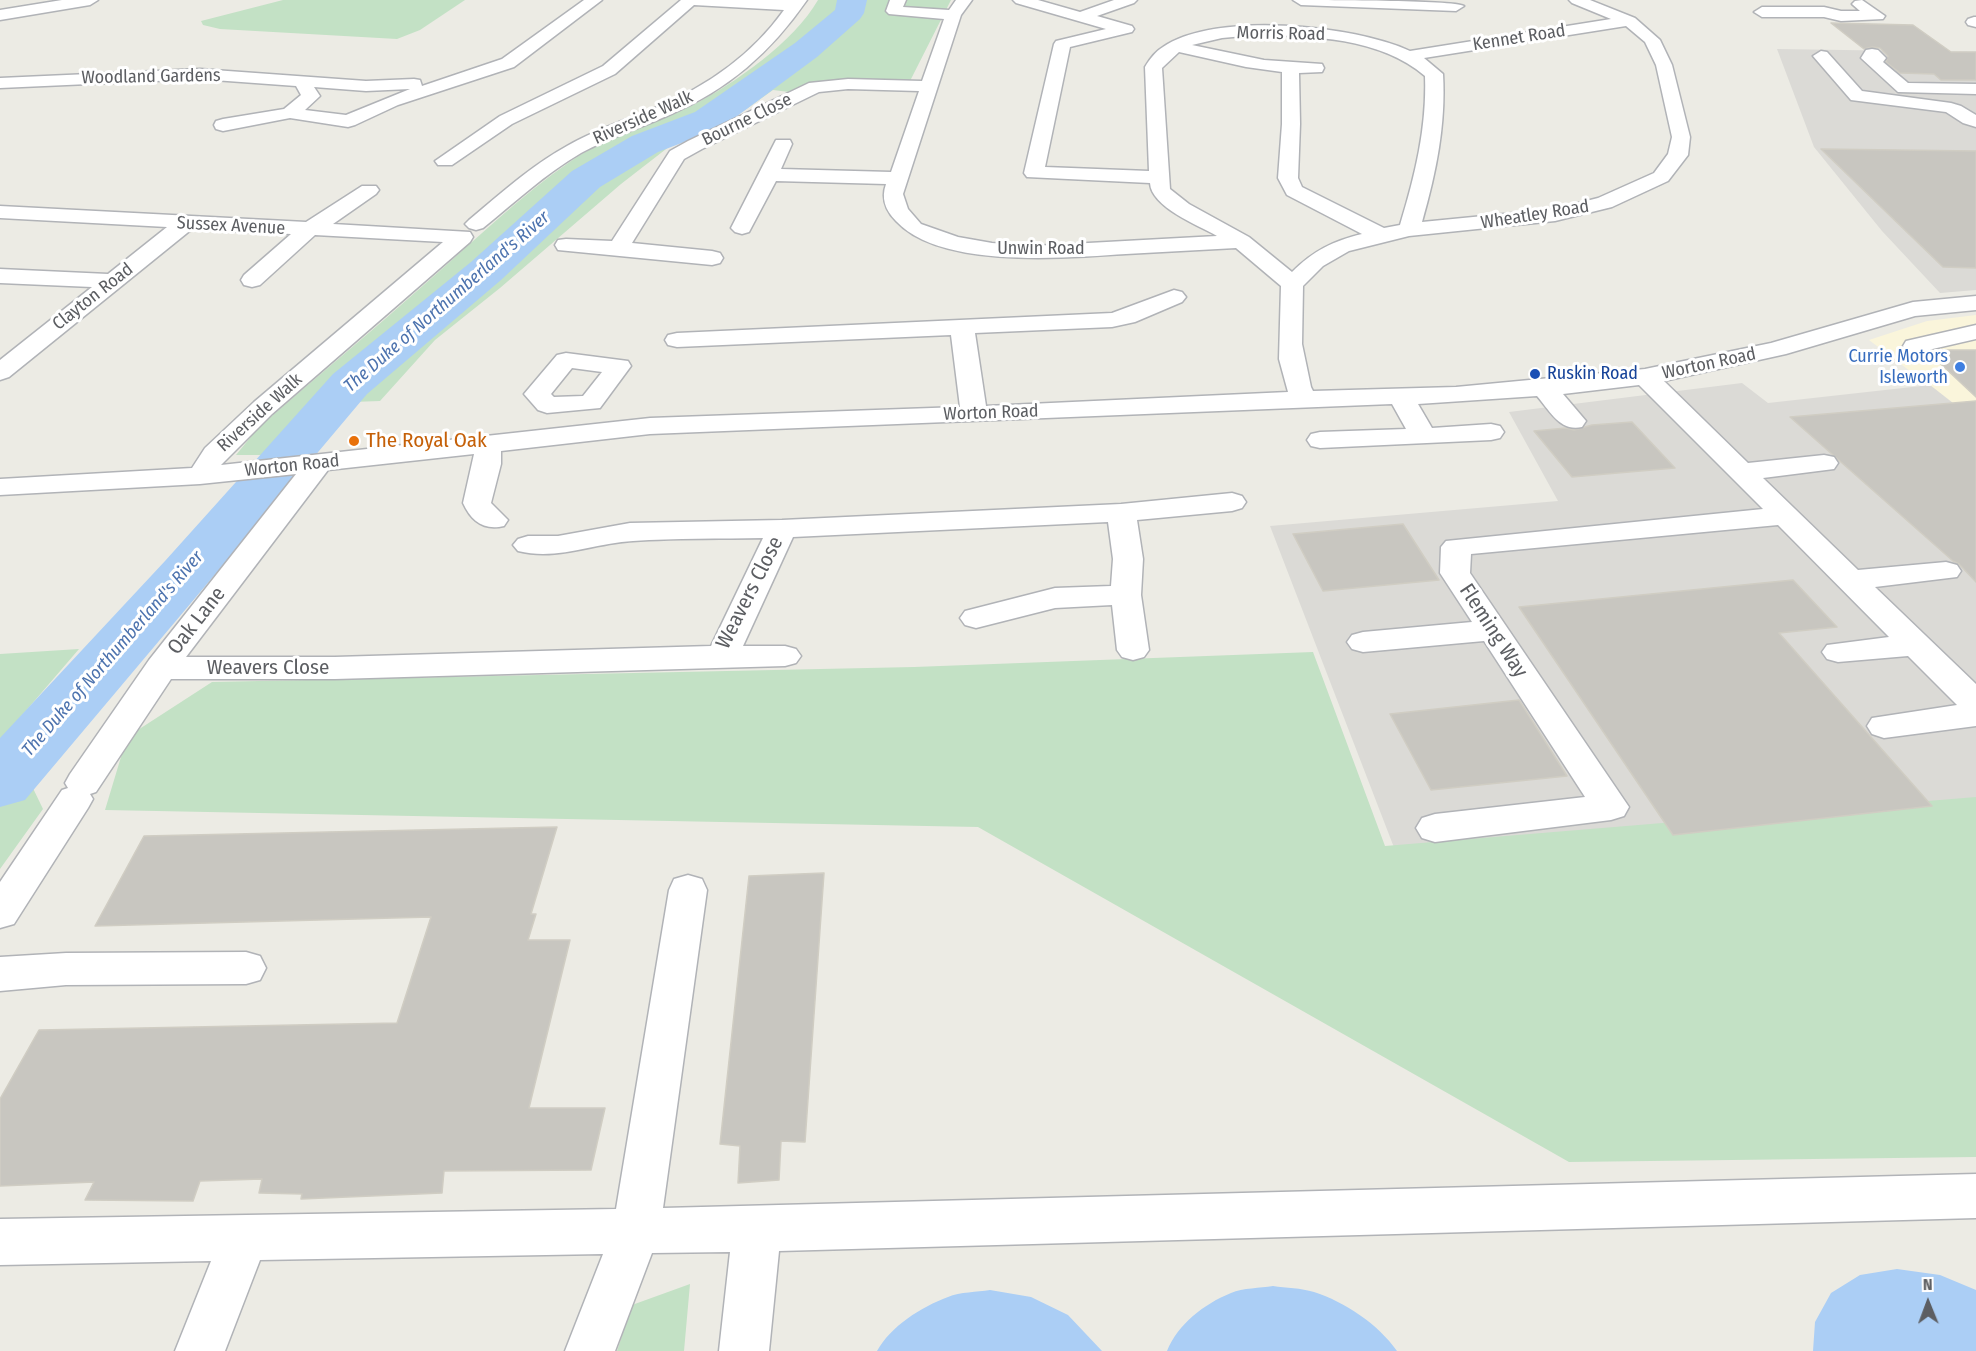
<!DOCTYPE html>
<style>
body{margin:0}
#map{position:relative;width:1976px;height:1351px;overflow:hidden;background:#ecebe4;font-family:"Fira Sans Condensed",sans-serif}
canvas{display:block}
.north{position:absolute;left:1898px;top:1273px;width:60px;height:60px;-webkit-text-stroke:4px #fff;paint-order:stroke;rotate:359deg;font-size:16px;font-weight:700;line-height:24px;text-align:center;color:#5c5e62}
.north::after{content:'';display:block;margin:auto;width:21px;height:27px;background:#5c5e62;clip-path:polygon(50% 0,100% 100%,50% 72%,0 100%)}
</style>
<div id="map">
<canvas width="1976" height="1351"></canvas>
<div class="north">N</div>
</div>
<script>
const g = document.querySelector('canvas').getContext('2d');
g.lineJoin = 'round';
function paint(path, color) { g.fillStyle = color; g.fill(path, 'evenodd'); }
function trace(path, color, width, dash) { g.strokeStyle = color; g.lineWidth = width; g.lineCap = dash ? 'butt' : 'round'; g.setLineDash(dash || []); g.stroke(path); }
function label(font, color, halo, rows, align = 'center') {
  g.font = font + ' "Fira Sans Condensed",sans-serif'; g.lineWidth = 6; g.setLineDash([]); g.textBaseline = 'middle'; g.strokeStyle = halo; g.fillStyle = color; for (const [text, x, y, turn = 0] of rows) {
    g.save(); g.translate(x, y); g.rotate((+turn || 0) * Math.PI / 180); g.textAlign = isNaN(turn) ? turn : align; if (halo) g.strokeText(text, 0, 0); g.fillText(text, 0, 0); g.restore();
  }
}
paint(new Path2D(`
 M1976 315V421L1869 340 1927 321Z`), '#faf5db');
paint(new Path2D(`
 M1777 49 1976 52V290L1940 293 1882 231 1814 147Z
 M1742 383 1768 403 1930 385 1976 421V821L1405 876 1270 526 1558 501 1509 412Z`), '#dbdad6');
paint(new Path2D(`
 M283 0H465L420 30 397 39 220 29 203 25 201 21Z
 M818 0H846L845 4 832 19 762 75 716 106 646 139 580 174 501 249 353 373 269 455H236L258 428C314 379 371 332 426 283 474 241 519 197 571 161 607 136 652 125 691 106 734 84 794 42 818 0Z
 M859 0H951L910 81 810 85 789 92 773 90 745 110 670 146 621 184 500 288 435 340 380 401 352 402 373 377 602 178 644 149 718 119 762 89 845 25 856 13Z
 M79 649 0 741V654Z
 M1313 652 1385 846 1976 797V1157L1569 1162 978 827 105 810 127 737 212 682 914 667Z
 M0 780H29L43 809 0 869Z
 M690 1284 684 1351H617L632 1305Z`), '#c3e1c5');
paint(new Path2D(`
 M1897 1269 1940 1275 1976 1290V1351H1813L1815 1322 1831 1293 1860 1275Z
 M1273 1286C1286 1288 1301 1288 1314 1292 1345 1302 1378 1324 1397 1351H1167C1178 1324 1204 1304 1231 1293 1243 1288 1260 1288 1273 1286Z
 M990 1290 1031 1297 1068 1315 1102 1351H877C891 1326 921 1307 948 1297 960 1292 977 1292 990 1290Z`), '#abcef5');
paint(new Path2D(`
 M837 0H867L864 13 860 19 817 57 721 128 658 152 600 187 501 280 367 394 25 800 0 807V738L165 561 333 374 471 262 572 171 632 136 695 112 795 43 835 10Z`), '#abcef5');
const building = new Path2D(`
 M1831 23 1913 25 1951 52H1976V80H1941L1934 74 1900 73 1886 62 1888 56 1880 48 1872 47 1864 49Z
 M1821 149 1976 151V268L1943 267Z
 M1937 350H1976V397L1928 352Z
 M1976 401V582L1959 564 1953 561 1790 417Z
 M1632 422 1675 468 1572 477 1534 431 1566 428 1574 430 1592 425Z
 M1403 524 1439 580 1323 591 1293 534Z
 M1793 580 1837 627 1779 633 1932 806 1673 835 1519 607Z
 M1519 700 1567 776 1431 790 1390 714Z
 M557 827 531 914H536L528 940H570L529 1108H605L591 1170 444 1171 442 1193 301 1199 302 1194 259 1193 262 1179 200 1181 193 1201 85 1200 94 1182 0 1186V1099L39 1030 397 1023 431 917 95 926 144 836Z
 M824 873 805 1142 781 1141 779 1180 738 1183 740 1146 720 1144 749 876Z`);
paint(building, '#c8c6c0');
trace(building, '#d0cdc3', 1.5);
const minor = new Path2D(`
 M62 0H98L90 5 0 20V10Z
 M584 0H602L514 67 398 105 355 125 348 127 290 118 223 131 216 129 214 125 216 121 223 119 284 109 301 95 296 86 200 79 0 88V78L200 69 366 81 414 79 420 80 422 86 502 59ZM314 87 366 91 410 89 346 115 305 110 320 96Z
 M681 0H807C771 52 728 90 669 115 640 128 609 138 581 153 545 174 515 202 483 228L476 230 469 228 465 224 469 220C500 194 531 166 567 146 595 130 625 120 655 108 706 87 752 55 784 10L694 5 615 74 512 124 452 165H438L435 161 500 116 603 66Z
 M890 0H906L903 7 949 10 956 0H972L961 15 903 194 908 209 921 224 958 237 992 243 1033 246 1217 236C1198 225 1151 207 1150 183L1027 177 1024 173 1054 44 1056 41 1106 29 1016 3 1013 0H1038L1080 12 1114 0H1137L1134 3 1097 16 1132 26 1134 29 1132 32 1070 47 1045 167 1149 171 1145 67C1149 60 1156 51 1163 47 1216 11 1353 25 1410 51L1611 19 1572 3 1569 0H1590L1635 18 1660 40 1672 65 1690 137 1688 155 1668 181 1612 207 1555 221 1409 236 1349 251 1323 266 1303 286 1302 344 1311 387 1313 391 1456 387 1645 369 1771 343 1913 302 1976 296V310L1915 316 1786 354 1664 381 1748 463 1824 455 1834 457 1838 463 1834 469 1763 478 1858 570 1946 562 1957 565 1961 571 1957 577 1875 587 1976 684V726L1884 738 1872 734 1867 726 1872 718 1957 705 1908 656 1838 662 1827 659 1822 652 1827 645 1889 637 1778 525 1471 554 1470 573 1629 807 1624 816 1611 820 1435 842 1422 838 1416 828 1422 818 1435 814 1585 797 1484 641 1363 652 1352 649 1347 642 1352 635 1363 632 1472 622 1440 573 1441 547 1446 541 1763 509 1639 385 1563 394 1586 421 1582 427C1560 432 1550 411 1537 396L1418 404 1432 428 1491 424 1500 426 1504 432 1500 438 1491 440 1320 448 1311 446 1307 440 1311 434 1320 432 1406 429 1392 404 650 434 501 451V464L491 503 508 520 504 526C484 531 471 521 463 503L474 454 328 470 186 657H335L711 646 763 538C720 539 676 538 633 541 594 543 557 561 518 551L513 545 518 539 528 536H558L630 523 782 520 1121 504 1232 493 1242 496 1246 502 1242 508 1232 511 1137 520 1143 559 1141 595 1149 650 1144 657 1133 660 1122 657 1117 650 1112 605 1055 608 976 628 965 625 960 618 965 611 1055 588 1111 586 1113 559 1108 522 793 537 743 646H785L796 649 801 656 796 663 785 666 335 679H171L96 792 90 794 93 799 88 808 14 924 0 928V882L62 790 68 788 65 783 70 774 149 660 296 474 200 484 0 495V479L192 468 205 448 254 402 443 242 315 235 260 285 252 287 244 285 241 280 244 275 291 234 192 229 9 377 0 380V360L92 287 0 283V269L108 274 167 227 0 218V206L306 222 362 186H376L379 190 376 194 333 224 470 232 473 237 470 242 272 414 221 465 650 418 960 407 951 335 677 347 668 345 665 340 668 335 677 333 1112 313 1174 290 1182 292 1186 297 1182 302 1135 322 1112 327 975 333 986 406 1288 392 1279 359 1281 286 1236 248C1199 250 1162 252 1126 254 1065 258 940 269 896 221 885 210 881 198 886 184L776 181 749 232 742 234 735 232 731 228 776 140H790L792 144 781 169 891 172 919 91 848 89 819 92 702 149 684 159 632 243 712 251 720 253 723 258 720 263 712 265 558 250 555 245 558 240 566 239 612 241 670 151 688 141 809 83 848 79 922 81 944 19 889 14 886 11ZM1626 26 1645 42 1656 65 1672 137 1668 154 1654 173 1598 198 1555 209 1422 222C1436 173 1446 125 1443 74L1424 58ZM1255 35C1312 36 1379 37 1425 76 1427 127 1415 176 1400 225L1384 228 1302 187 1298 178 1300 124 1299 73 1322 72 1324 68 1322 64 1264 60 1192 45 1222 38ZM1179 52 1246 67 1282 72V124L1278 178 1287 195 1362 234C1333 241 1313 251 1292 272L1249 237 1189 204 1170 189 1162 68Z
 M1293 0C1316 0 1455 0 1464 6L1456 11 1301 5Z
 M1862 0 1885 16 1883 19 1841 21 1824 17H1762L1754 12 1762 7H1824L1841 11H1860L1852 4 1855 1Z
 M1974 17H1976V27L1968 25 1966 22 1968 19Z
 M1872 49 1878 50 1886 58 1883 62 1908 83 1976 84V94L1898 92 1861 58 1866 50Z
 M1821 51 1827 52 1862 91 1951 103 1961 106 1976 115V127L1963 123 1946 112 1851 100 1813 56Z
 M1976 325V339L1915 353 1906 351 1903 346 1906 341Z
 M566 353 628 361 631 366 600 408 547 413 538 410 524 394 557 355ZM572 368 602 372 583 396 554 397 551 394Z
 M688 875 702 879 707 890 663 1208 1976 1174V1218L779 1251 769 1351H719L730 1252 652 1253 615 1351H565L603 1254 260 1260 225 1351H175L211 1261 0 1265V1219L616 1209 669 890 674 879Z
 M246 952 260 956 266 968 260 980 246 984 66 985 0 991V957L66 953Z`);
trace(minor, '#b1b3b7', 3);
paint(minor, '#fff');
for (const [x, y, r, color] of [
 [1960,367,6,"#3f7fe0"],
 [1535,374,6,"#1a4fb4"],
 [354,441,6,"#e8710a"]
]) { const dot = new Path2D(); dot.arc(x, y, r, 0, 2 * Math.PI); g.fillStyle = color; g.fill(dot); trace(dot, '#fff', 2); }
label('18px', '#5c5e62', '#fff', [
 ["Morris Road",1281,34,1],
 ["Kennet Road",1519,38,-9],
 ["Woodland Gardens",151,77,-1],
 ["Riverside Walk",643,118,-24],
 ["Bourne Close",747,120,-26],
 ["Wheatley Road",1535,215,-9],
 ["Sussex Avenue",231,226,3],
 ["Unwin Road",1041,249],
 ["Clayton Road",93,297,-38],
 ["Worton Road",1709,364,-12],
 ["Riverside Walk",260,413,-42],
 ["Worton Road",991,413,-2],
 ["Worton Road",292,466,-6]
]);
label('italic 18px', '#4d73ae', '#fff', [
 ["The Duke of Northumberland's River",447,302,-41],
 ["The Duke of Northumberland's River",113,654,-49]
]);
label('18px', '#366cbe', '#fff', [
 ["Currie Motors",1948,357],
 ["Isleworth",1948,378]
], 'right');
label('18px', '#164399', '#fff', [
 ["Ruskin Road",1547,374]
], 'left');
label('21px', '#c56008', '#fff', [
 ["The Royal Oak",366,441]
], 'left');
label('21px', '#5c5e62', '#fff', [
 ["Weavers Close",750,593,-63],
 ["Oak Lane",197,621,-52],
 ["Fleming Way",1493,631,57],
 ["Weavers Close",268,668]
]);
</script>
